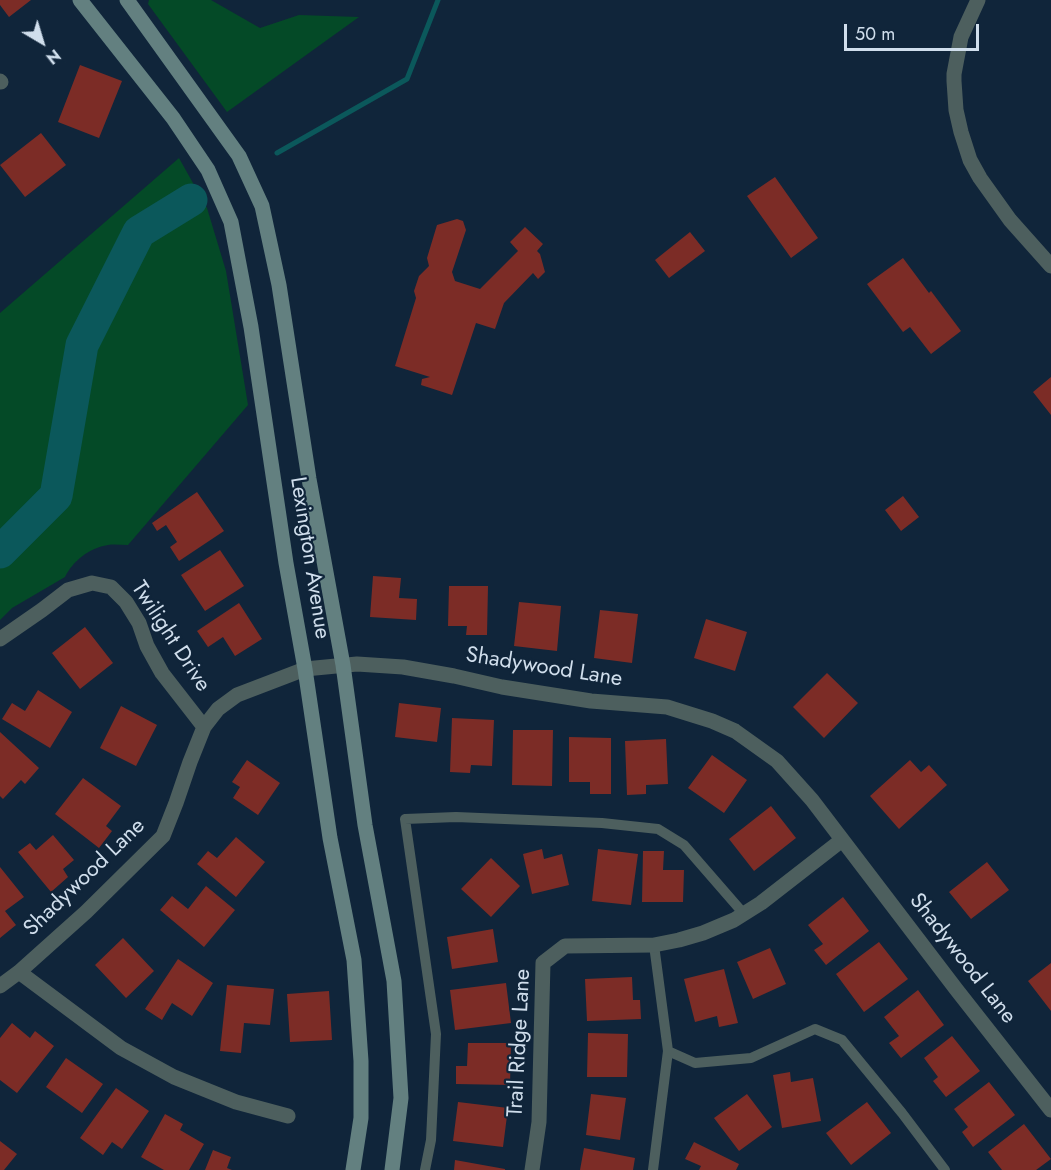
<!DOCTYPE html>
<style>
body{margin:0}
#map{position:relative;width:1051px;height:1170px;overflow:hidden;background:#10253a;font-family:Jost,sans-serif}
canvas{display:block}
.north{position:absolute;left:12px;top:12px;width:60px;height:60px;-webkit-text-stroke:4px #10253a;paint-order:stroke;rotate:142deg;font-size:16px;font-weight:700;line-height:24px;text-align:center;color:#d0deec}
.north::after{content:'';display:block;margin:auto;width:21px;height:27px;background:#d0deec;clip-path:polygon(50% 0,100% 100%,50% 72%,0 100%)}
.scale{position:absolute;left:844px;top:24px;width:135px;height:27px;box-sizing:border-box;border:3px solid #d0deec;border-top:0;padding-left:8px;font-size:18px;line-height:21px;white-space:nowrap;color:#d0deec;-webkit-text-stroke:4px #10253a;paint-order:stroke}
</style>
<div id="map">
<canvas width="1051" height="1170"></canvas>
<div class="north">N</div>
<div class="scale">50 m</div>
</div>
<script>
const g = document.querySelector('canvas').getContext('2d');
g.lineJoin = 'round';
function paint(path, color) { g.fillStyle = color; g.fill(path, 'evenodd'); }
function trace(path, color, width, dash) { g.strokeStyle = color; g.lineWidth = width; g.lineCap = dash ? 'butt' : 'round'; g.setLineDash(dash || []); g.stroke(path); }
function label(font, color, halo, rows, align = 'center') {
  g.font = font + ' Jost,sans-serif'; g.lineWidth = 4.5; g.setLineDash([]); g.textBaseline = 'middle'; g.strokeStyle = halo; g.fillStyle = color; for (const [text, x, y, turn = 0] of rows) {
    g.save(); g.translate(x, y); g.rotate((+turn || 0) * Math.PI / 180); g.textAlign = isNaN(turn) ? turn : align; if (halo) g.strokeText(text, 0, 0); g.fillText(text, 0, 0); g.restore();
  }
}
paint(new Path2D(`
 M149 0H211L260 28 299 15 359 17 227 112 148 4Z
 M179 158 207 208 226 271 248 405 128 545C121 545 114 544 108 545 89 548 73 561 65 577L12 608 0 620V313Z`), '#044a27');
trace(new Path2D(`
 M277 153 407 79 438 0`), '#0b585b', 5);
trace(new Path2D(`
 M0 552 56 496 82 345 139 232 191 200`), '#0b585b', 33);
paint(new Path2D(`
 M0 0H31L9 17 0 5Z
 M80 65 122 81 99 138 58 122Z
 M41 133 66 165 25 197 0 165Z
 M775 177 818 238 791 258 747 196Z
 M457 219 463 221 466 230 452 272 455 281 480 289 518 251 510 242 525 227 543 244 537 251 540 254 545 272 538 279 533 273 504 303 495 329 476 323 452 395 421 385 422 379 430 377 395 366 416 298 414 291 419 276 429 266 427 258 437 225Z
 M690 232 705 251 669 278 655 260Z
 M903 258 929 293 931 291 961 331 931 354 910 327 903 332 867 284Z
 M1051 377V415L1033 392Z
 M197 492 224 531 179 561 170 547 177 542 166 525 157 531 152 523Z
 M903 496 919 517 901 531 885 510Z
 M220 550 244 586 205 611 181 575Z
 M373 576 401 578 399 598 417 599 416 620 370 617Z
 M449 586H488L487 635H466L467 626H448Z
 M519 602 561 606 557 651 514 646Z
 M239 603 262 639 235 656 223 637 208 647 197 631Z
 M600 610 638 614 632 663 594 658Z
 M706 619 747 632 735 671 694 658Z
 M85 627 113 663 80 689 52 653Z
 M827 673 858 703 824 738 793 707Z
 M38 690 72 712 50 748 2 719 12 703 25 711Z
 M399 703 441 708 437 742 395 737Z
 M121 706 157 725 136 766 100 748Z
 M452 718 494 720 492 766 471 765 470 773 450 772Z
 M513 730H553L552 786 512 785Z
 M0 732 39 768 25 784 21 780 3 799 0 796Z
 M569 737 611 738V794H590V782H569Z
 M666 739 668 784 646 785V794L627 795 625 741Z
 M712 755 747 780 724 813 688 788Z
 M247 760 280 783 258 815 233 798 240 787 232 782Z
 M910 760 921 772 929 765 947 785 899 829 870 796Z
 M83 778 121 806 106 826 112 831 99 848 55 814Z
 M771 806 796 838 754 871 729 839Z
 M53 835 74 860 63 869 68 877 51 892 18 852 30 843 36 850Z
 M236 837 265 862 236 897 197 864 208 851 217 858Z
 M542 849 544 859 562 854 569 885 532 894 523 854Z
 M598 849 638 854 631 905 592 901Z
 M643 851H664L663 870H684L683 902H642Z
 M491 858 520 886 491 917 461 889Z
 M987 862 1009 890 971 919 949 892Z
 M0 867 24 897 5 911 16 925 0 938Z
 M206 886 235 910 204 947 160 910 172 896 188 909Z
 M843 897 869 931 826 965 814 950 823 944 808 925Z
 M493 929 498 962 452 969 447 937Z
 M123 938 154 971 126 998 95 965Z
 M879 942 908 979 864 1012 836 974Z
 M770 948 786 984 753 999 737 962Z
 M178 959 213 983 192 1016 172 1003 162 1020 145 1009Z
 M1051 963V1011L1028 981Z
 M724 969 738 1023 719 1027 717 1016 695 1022 684 979Z
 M632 977 633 1000H640L641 1019 587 1021 585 979Z
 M506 983 511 1023 455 1030 450 990Z
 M227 985 274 989 270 1025 244 1023 241 1053 220 1051Z
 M918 990 944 1025 901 1058 889 1043 899 1036 884 1017Z
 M329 991 332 1040 290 1042 287 994Z
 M12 1023 30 1038 35 1031 54 1046 17 1093 0 1080V1038Z
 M588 1033 628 1034 627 1077H587Z
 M952 1036 980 1071 946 1097 933 1081 938 1077 924 1058Z
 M468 1043H511L510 1085 456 1084V1066H467Z
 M66 1058 103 1084 82 1113 46 1087Z
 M790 1072 791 1082 813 1078 821 1121 782 1128 773 1075Z
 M989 1082 1015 1115 973 1147 962 1132 968 1127 954 1109Z
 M116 1088 149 1111 122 1149 112 1142 103 1155 80 1138Z
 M591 1094 626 1098 620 1140 586 1135Z
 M747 1094 772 1127 739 1151 714 1118Z
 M458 1102 508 1108 503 1147 453 1141Z
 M867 1102 891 1133 851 1165 826 1133Z
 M165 1114 183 1124 180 1130 204 1144 189 1170H164L141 1157Z
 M1024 1124 1051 1159 1036 1170H1002L988 1152Z
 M0 1141 17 1154 4 1170H0Z
 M694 1142 739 1164 736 1170H699L701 1166 685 1159Z
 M584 1148 635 1158 633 1170H580Z
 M213 1150 231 1157 227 1168 232 1170H205Z
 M455 1160 505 1169V1170H454Z`), '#7c2c26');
trace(new Path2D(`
 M654 945 668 1051 695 1063 751 1058 815 1029 842 1040 902 1113 945 1170
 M425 1170 431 1140 436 1034 405 819 456 817 602 823 658 829 684 845 744 914
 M653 1170 668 1051`), '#4d5f5e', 10);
trace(new Path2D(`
 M978 0 961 37 954 74V81L956 110 961 132 970 160 980 178 1010 220 1051 266
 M0 81 1 82
 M0 639 42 610 68 590 92 583 111 587 126 602 139 623 147 646 162 673 204 727
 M19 972 121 1048 174 1077 236 1102 288 1116
 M0 986 19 972 86 912 163 836 176 803 190 762 204 727 218 709 237 695 305 669 357 664 403 667 454 676 502 687 591 701 667 707 712 721 735 731 777 761 812 800 956 989 1051 1110
 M532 1170 539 1122 543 963 565 946 654 945 679 940 703 933 734 920 761 903 842 840`), '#4d5f5e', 15);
trace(new Path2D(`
 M80 0 173 118 208 170 231 222 251 327 286 563 305 669 330 838 354 960 361 1061V1118L353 1170
 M127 0 239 156 262 206 279 285 309 479 343 665 365 825 394 981 401 1098 392 1170`), '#638080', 15);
label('22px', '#d0deec', '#10253a', [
 ["Lexington Avenue",309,558,81],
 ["Twilight Drive",170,637,57],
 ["Shadywood Lane",544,668,9],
 ["Shadywood Lane",85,878,-44],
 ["Shadywood Lane",962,959,52],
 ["Trail Ridge Lane",520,1043,-87]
]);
</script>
